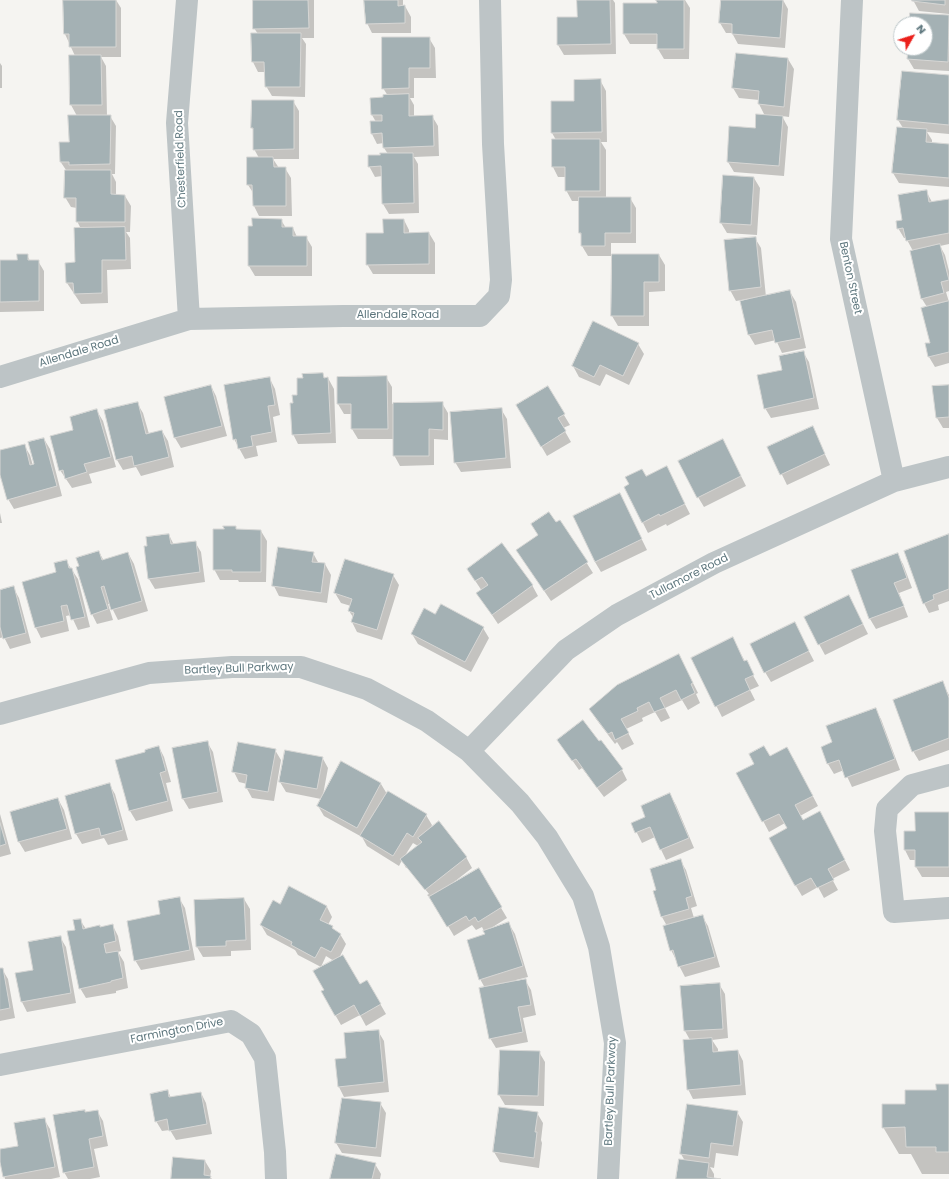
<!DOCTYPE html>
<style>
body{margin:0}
#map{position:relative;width:949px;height:1179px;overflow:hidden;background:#f5f4f1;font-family:Poppins,sans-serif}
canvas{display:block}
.north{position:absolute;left:893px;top:16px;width:40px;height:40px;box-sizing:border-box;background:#fff;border:1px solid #bfc9cb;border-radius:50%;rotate:51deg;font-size:11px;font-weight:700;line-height:16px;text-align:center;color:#5e777e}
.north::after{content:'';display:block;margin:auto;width:14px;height:18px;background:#eb201b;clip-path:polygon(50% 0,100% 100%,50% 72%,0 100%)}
</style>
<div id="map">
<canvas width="949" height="1179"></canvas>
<div class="north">N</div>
</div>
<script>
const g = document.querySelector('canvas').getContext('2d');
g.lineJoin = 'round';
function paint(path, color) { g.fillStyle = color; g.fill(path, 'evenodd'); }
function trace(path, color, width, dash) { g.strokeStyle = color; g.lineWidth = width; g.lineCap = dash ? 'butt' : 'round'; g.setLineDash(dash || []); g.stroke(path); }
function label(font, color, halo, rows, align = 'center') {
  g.font = font + ' Poppins,sans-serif'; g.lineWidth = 4; g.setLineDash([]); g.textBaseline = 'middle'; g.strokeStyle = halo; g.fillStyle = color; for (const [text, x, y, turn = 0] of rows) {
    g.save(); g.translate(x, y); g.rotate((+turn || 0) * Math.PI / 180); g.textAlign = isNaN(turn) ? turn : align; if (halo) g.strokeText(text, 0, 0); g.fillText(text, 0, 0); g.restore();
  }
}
paint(new Path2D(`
 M64 0H116L121 8V57H101L106 66 107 116H110L116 126 115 174H112L116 182V195L125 196 131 206 130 232H126L130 238 131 269 107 270 108 303 81 304 67 283 66 264 76 263 81 229 77 221V208L71 207 65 197 66 170 60 161 70 143 77 116 71 105 75 56 65 34Z
 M254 0H314V38H302L306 44 305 97 272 96 266 86 265 72H258L253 62 252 34H258L254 28Z
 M365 0H403V6H405L411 17V33H372L367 23Z
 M578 0H613L615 3 616 54 564 55 558 45 578 18Z
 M657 0H685L690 8 689 59H664L658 49V44H630L624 34 658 4Z
 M722 0H783L788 9 785 48 738 44 732 33H726L720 23Z
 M913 0H949V14L919 11Z
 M911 14 949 16V71L914 69 908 59 909 48H925V24H911Z
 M429 38 435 48 436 78H414V98H410L414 105V117L432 116 438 126 439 156 414 157 418 164 419 213 389 214 383 204 382 176 375 177 369 166 388 154 384 148V143L377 144 372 134 376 122 372 115 384 98 388 96 383 88Z
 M788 59 794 69 789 117 782 116 788 127 784 176 734 172 728 162 756 129 765 116 759 104V100L739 98 733 88Z
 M0 63 2 66V88H0Z
 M949 76V134L927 132 932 140V144L949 145V187L899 183 893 173 903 128 898 120Z
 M600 80 606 91 607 142H601L606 150V198H630L636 208V243H611V256H588L582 246V237L580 233V201H572L566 190V177H558L553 167 556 140 552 133 575 102Z
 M253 101H293L299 111V159H273L279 168H285L291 178 292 216H259L254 206V194L248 185 259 158 254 149V131L252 128Z
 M754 178 760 188 757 235 727 233 721 223Z
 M926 191 932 202 949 200V244L940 246 945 255 949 271V291L946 292 949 302V363L935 367 929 357 931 344 927 307 922 299 913 251 906 238H904L898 228Z
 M281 220 286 228H293L297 237H306L312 247V276H255L249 266Z
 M404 220 409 230V234L429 233 435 243V274H373L367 264 384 234Z
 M755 238 761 248 766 297 790 292 796 302 806 348 782 353 776 340 755 345 749 335 742 302 748 299 736 301 730 290Z
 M27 255 30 261H38L44 271V311L0 312V261H18Z
 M613 255H659L665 265V291L649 292V326H618L612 316Z
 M593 323 638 344 644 354 629 385 606 374 600 386 579 377 573 366Z
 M803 352 809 362 819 409 771 418 765 408 783 370Z
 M323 374 325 379 328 378 334 389 336 443 298 444 293 434 294 404 298 396Z
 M386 377 392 387V404L442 403 448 413V440L434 439V465L400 466 394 455V439H358L352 429V414H344L338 404Z
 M270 379 275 389 280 415 273 417 277 442 256 446 258 456 245 459 234 439Z
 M211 386 216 396 227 436 181 448 175 438 165 397Z
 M949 386V428H943L937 418 933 387Z
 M547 387 570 425 563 428 571 442 547 456 517 405Z
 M137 403 143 413 149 434 162 431 168 441 174 467 141 476 136 467 123 470 117 460 105 411Z
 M501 409 507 419 511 468 461 472 455 462Z
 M97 411 103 421 116 467 89 474 92 483 72 488 60 470 75 430Z
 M812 427 830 465 787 485 769 448Z
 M44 439 50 449 62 496 14 509 8 499 0 471V451L24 445 30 455 33 466 35 465Z
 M728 450 746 486 704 507 698 497Z
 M666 467 690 514 667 526 666 524 648 533 643 523 646 477Z
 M620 495 647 550 601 572 595 562Z
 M0 513 2 523H0Z
 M560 521 593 573 551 601 523 560 556 524Z
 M235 527 237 530 261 531 267 541 266 582H239L238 580H220L214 569 225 530Z
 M169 535 174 545 195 542 201 552 205 582 155 589 149 579 148 547Z
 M949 535V601L938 605 939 610 929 613 924 603Z
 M99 552 104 561 128 553 134 564 148 611 118 620 110 604H108L113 620 97 624 92 614Z
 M313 553 319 564H325L331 575 327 603 279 596 274 586Z
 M897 554 903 564 912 588 899 593 908 617 876 629 870 619 852 571Z
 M66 561 78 579 90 627 78 630 71 615 66 616 69 631 41 638 36 628 23 582 58 573Z
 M468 570 532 585 538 596 498 624 478 594 482 591Z
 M393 575 399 585 382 640 357 632 352 622 353 617 349 611 351 606 341 603 335 593Z
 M13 587 19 598 31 643 10 649 4 637 0 638V591Z
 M849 596 868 634 825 655 805 618Z
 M436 616 483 628 489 638 471 672 418 644 412 634Z
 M800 634 814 661 771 682 765 672Z
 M738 649 759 686 750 690 755 700 722 717 692 658Z
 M679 655 698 693 696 694 700 703 688 710 682 700 665 708 670 718 661 722 655 712 642 718 643 721 626 729 634 744 622 750 617 742 615 744 596 719 590 709Z
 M942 683 949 695V750L919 761 913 751Z
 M875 709 881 719 900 770 852 787 844 770 834 774 828 764 822 747 834 743Z
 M558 740 622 770 627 780 604 797 582 768 579 770Z
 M207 742 213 752 223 802 189 809 183 799 173 749Z
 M159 747 164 757 171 782 166 783 173 811 136 821 130 811 117 761 146 753Z
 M275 750 281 760 274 801 252 798 246 787 247 784 239 782 234 772Z
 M322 757 328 768 323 795 341 762 381 784 387 794 426 815 432 825 430 829 439 822 466 857 472 868 454 882 455 883 478 869 507 918 488 930 509 924 515 934 528 977 516 980V982L525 980 531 990 536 1015 523 1018 528 1042 496 1048 490 1038 485 988 480 979 486 935 482 927 476 930 472 925 454 936 432 899 427 895 429 894 408 868H406L402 860 399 866 367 846 362 837 324 816 318 806 321 799 286 792 280 782ZM413 843 418 846 404 857Z
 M770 758H793L818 806 800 816 802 821 825 822 850 870 832 879 838 890 824 898 818 887 802 896 796 886 788 829 785 823 769 832 738 774Z
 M109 784 115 794 128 840 108 845 104 838 82 844 76 834 66 797Z
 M670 795 676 805 694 848 666 860 655 837 642 843 632 823 646 817Z
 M58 799 64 810 72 839 25 852 19 842 11 812Z
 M949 813V877H922L916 867V860H910L905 850V832H916Z
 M0 814 11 854 0 857Z
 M680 860 686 870 697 906 691 908 694 918 702 916 708 926 720 967 685 977 671 950 667 926 662 917 654 892 658 891Z
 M290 887 327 907 332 917 328 925 332 927 334 931 340 934 346 944 339 958 359 985 367 981 386 1014 366 1026 360 1015 341 1025 322 992 325 990 334 961 326 956 321 967 298 955 295 950 267 935 261 925 280 905Z
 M179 898 185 908 195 960 141 970 135 960 162 915Z
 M244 899 250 909 251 950 231 951V956L203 957 197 947Z
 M80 920 86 929 113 926 118 936 121 951 118 952 124 962 128 988 116 991V993L86 998 80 988Z
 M60 937 66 947 76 1003 27 1012 22 1002 34 971Z
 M0 969H2L8 979 15 1018 0 1021Z
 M719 984 725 994 728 1038 712 1040 718 1049V1052L738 1051 743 1061 746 1095 693 1099 688 1089 690 1040 685 1031Z
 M378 1031 384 1041 389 1092 344 1097 339 1087 347 1059Z
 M539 1052 545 1062 544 1106 505 1105 499 1095Z
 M949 1085V1174H922L911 1154H899L883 1127 906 1105Z
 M168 1091 171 1098 201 1093 206 1103 212 1134 176 1140 170 1130 162 1131 156 1121Z
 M380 1103 386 1113 381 1157 342 1153 336 1143Z
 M500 1108 537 1113 543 1123 541 1140 542 1143 539 1168 500 1162 494 1152Z
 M97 1111 103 1121 108 1146 94 1149 100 1177 90 1179H68L64 1172 85 1113Z
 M737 1112 743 1122 738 1156 716 1153 714 1168 710 1167 714 1174V1179H677L685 1161 681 1154Z
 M44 1119 50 1129 60 1177 51 1179H5L0 1157V1150L19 1147Z
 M205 1161 211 1171 210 1177 212 1179H172Z
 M375 1164 381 1174 380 1179H331Z`), '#0003');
const building = new Path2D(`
 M63 0H116V47H69V34H64Z
 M253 0H308L309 28 253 29Z
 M364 0H398V6L405 5V23L366 24Z
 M577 0H610L611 44 557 45V17H577Z
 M656 0H684V49H657V34H623V3H657Z
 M721 0H783L780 38 732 34V24L719 23Z
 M912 0H945V5L912 1Z
 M910 13 949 15 948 62 907 59 908 48H925V24H910Z
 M251 33H301L300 87H265L264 62H252Z
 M382 37H430V68H409V88L382 89Z
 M736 53 788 58 784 107 758 104 759 91 732 88Z
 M69 55H101L102 105H70Z
 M902 71 949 75V125L897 120Z
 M601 79 602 132 551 133V101H574V80Z
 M409 94V116L433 115 434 146 383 148 382 133 371 134 370 121H382V115H371L370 98 383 97V95Z
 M252 100H294V149L253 150V128H251Z
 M756 114 783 116 779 166 727 162 729 126 755 128Z
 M68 115H111L110 164 69 165V162H60L59 142H69Z
 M897 127 927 129 926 142 949 144V178L892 173Z
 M552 139H600V191H565V167H552Z
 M380 153H413L414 203 382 204 381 166 368 167V155H380Z
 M247 157H273L274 167H286V206H253L252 185H247Z
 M65 170H111V194L125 195V222H76V198H64Z
 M723 175 754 177 751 225 720 223Z
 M927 190 929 202 949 199V233L906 241 903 228 897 229 896 221 902 220 898 195Z
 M579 197H631V233H605V246H581V233H579Z
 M252 218 282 219V227H293V236H307V266H248V226H252Z
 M383 219H404V233L429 232V264L366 265V233H383Z
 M125 227 126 260H102V293L74 294 73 283H66L65 263 75 262 74 228Z
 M756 237 761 287 729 291 724 240Z
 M940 244 949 280 941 282 944 293 921 299 910 251Z
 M17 254H28V260H39V301L0 302V260H17Z
 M612 254H659V282H644V316H611Z
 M790 290 801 338 775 343 772 330 748 335 740 301Z
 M949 301V352L928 357 925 343H930L921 308Z
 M593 321 639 343 623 376 600 365 594 377 572 366Z
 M804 351 814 398 764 409 757 375 782 370 779 356Z
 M323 373 324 378 328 377 331 433 292 435 290 403H293L292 395H297V378H303L302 374Z
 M387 376 388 429H351V404H337V377Z
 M270 377 275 405 268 406 272 432 251 436 253 446 238 449 236 439 233 440 224 385Z
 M211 385 222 426 174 438 164 397Z
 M949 385V417L936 418 932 386Z
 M548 386 565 414 558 418 566 431 541 447 516 405Z
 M138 402 146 434 162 430 169 457 134 466 132 456 116 460 104 410Z
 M443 402V430L429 429V456H393V403Z
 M502 408 506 458 454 463 450 412Z
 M97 409 111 457 84 464 87 472 65 479 63 470 59 471 50 436 73 430 70 417Z
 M813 426 825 454 780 475 767 447Z
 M44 438 57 486 7 500 0 475V450L25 444 30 465 34 464 28 442Z
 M723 439 741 476 697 498 678 461Z
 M667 466 685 504 660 516 659 514 642 523 624 487 629 484 625 477 642 469 646 476Z
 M620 493 642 539 595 562 573 516Z
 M549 512 556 522 560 520 588 562 544 591 516 550 538 535 531 524Z
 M223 526H236V529L261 530V572H232V570H213V529H224Z
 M169 534 171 544 196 541 200 572 148 579 144 546H147L146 537Z
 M949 534V589L933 595 934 599 923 604 904 551Z
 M502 543 533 585 492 615 476 593 488 585 482 577 475 581 467 569Z
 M278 547 314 552 312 562 325 563 321 593 272 586Z
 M99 551 102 560 128 552 142 601 111 610 104 586 101 587 108 609 91 615 76 567 79 566 76 558Z
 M898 553 907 578 894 583 904 606 869 619 851 570Z
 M345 559 394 574 377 630 351 622 354 613 348 611 352 599 334 593Z
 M67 560 69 568H72L85 617 71 620 67 605 61 606 64 621 35 628 22 582 56 572 54 563Z
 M14 586 26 633 3 639 0 627V590Z
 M849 595 863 624 818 645 804 617Z
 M441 604 484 627 465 662 411 634 424 608 435 614Z
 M795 622 809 651 764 673 750 644Z
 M733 637 744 661 747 660 754 675 745 679 750 690 715 707 691 658Z
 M679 654 693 683 691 684 695 693 681 700 676 690 660 698 665 708 654 712 649 702 637 708 638 711 621 719 629 733 615 740 612 732 608 734 589 709 617 685Z
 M943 681 949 698V738L912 752 893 700Z
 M876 708 895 759 845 778 839 760 827 764 821 747 832 742 826 726Z
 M583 720 599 741 601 740 623 769 597 788 576 759 572 761 557 740Z
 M208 741 218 792 182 799 172 748Z
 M238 742 276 749 268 792 245 788 247 775 232 772Z
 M159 746 166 771 160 773 168 801 129 811 115 760 145 752V750Z
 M764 746 770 756 787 747 813 796 795 805 803 820 820 811 845 860 828 869 834 880 817 888 811 878 795 886 769 838 787 828 779 814 762 822 736 773 754 764 749 754Z
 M285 750 323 757 317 789 279 782Z
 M341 761 381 783 357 828 317 806Z
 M110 783 123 830 101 836 99 828 75 834 65 796Z
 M388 791 427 814 413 837 407 833 393 856 360 836Z
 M670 793 689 838 660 850 650 827 635 833 631 823 645 817 641 806Z
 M58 798 67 829 18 842 10 812Z
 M915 812H949V867H915V850H904V831H915Z
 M439 821 467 857 425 890 400 859 422 842 418 838Z
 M0 823 6 844 0 846Z
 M681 859 692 896 686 898 689 909 661 917 653 891 656 890 650 869Z
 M479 868 502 907 478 922 475 917 469 921 466 916 447 927 429 897Z
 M289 886 327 906 320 920 333 926 332 928 341 934 331 952 321 947 315 958 291 945 292 942 260 925 273 900 280 904Z
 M180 897 190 950 134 961 127 921 160 914 158 901Z
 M244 898 246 940 226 941V946L196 947 194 900Z
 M703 915 715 957 678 967 673 950 670 951 663 926Z
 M81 919 83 929 100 925V927L113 924 116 941 104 944 106 953 118 951 123 978 111 981V982L79 989 67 931 75 930 73 920Z
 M509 922 523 966 479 980 467 940 485 934 483 931Z
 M61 936 71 993 21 1002 15 973 33 970 28 942Z
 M343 955 360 984 367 980 381 1004 360 1016 354 1005 335 1016 321 991 324 990 313 971Z
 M0 968H3L10 1008 0 1010Z
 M526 979 531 1005 518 1007 523 1032 489 1039 479 988Z
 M720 983 723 1029 684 1031 680 986Z
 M379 1030 384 1082 338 1087 335 1059 346 1058 344 1033Z
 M712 1038 713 1052 738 1050 741 1085 687 1090 683 1040Z
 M500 1050 540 1051 538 1096 498 1095Z
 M936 1084H949V1152H936V1147H906L905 1127 882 1128V1104H905V1090H936Z
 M168 1090 169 1097 201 1092 207 1124 169 1131 167 1119 155 1122 150 1094Z
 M342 1098 381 1102 376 1148 335 1143Z
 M687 1104 738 1111 733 1146 711 1143 709 1158 680 1154Z
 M499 1107 538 1112 535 1132H537L534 1158 493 1152Z
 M85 1110V1112L98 1110 103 1136 89 1139 94 1167 63 1173 53 1115Z
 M45 1118 55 1167 3 1177 0 1162V1149L18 1146 14 1123Z
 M336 1154 376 1163 372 1179H330Z
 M173 1157 205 1160 204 1175 211 1176 210 1179H171Z
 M679 1159 709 1163 707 1177 721 1179H676Z`);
paint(building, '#a4b1b4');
trace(building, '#d6d6d4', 1);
trace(new Path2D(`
 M187 0 177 123 189 319
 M852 0 841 239 894 481
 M0 377 189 319 343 316H480L499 296 501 280 493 144 490 0
 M0 714 149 673 232 667H301L367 689 427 721 469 751 520 803 547 837 583 896 599 947 615 1043 608 1179
 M469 751 566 650 617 615 714 563 894 481 949 467
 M949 775 912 785 887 809 885 831 894 912 949 908
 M0 1065 231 1021 251 1034 265 1058 275 1152 276 1179`), '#bdc4c6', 22);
label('11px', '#5e777e', '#fff', [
 ["Chesterfield Road",181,159,-92],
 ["Benton Street",850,278,78],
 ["Allendale Road",398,315],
 ["Allendale Road",79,352,-17],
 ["Tullamore Road",689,577,-27],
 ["Bartley Bull Parkway",239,669,-2],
 ["Farmington Drive",177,1031,-11],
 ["Bartley Bull Parkway",611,1091,-88]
]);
</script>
